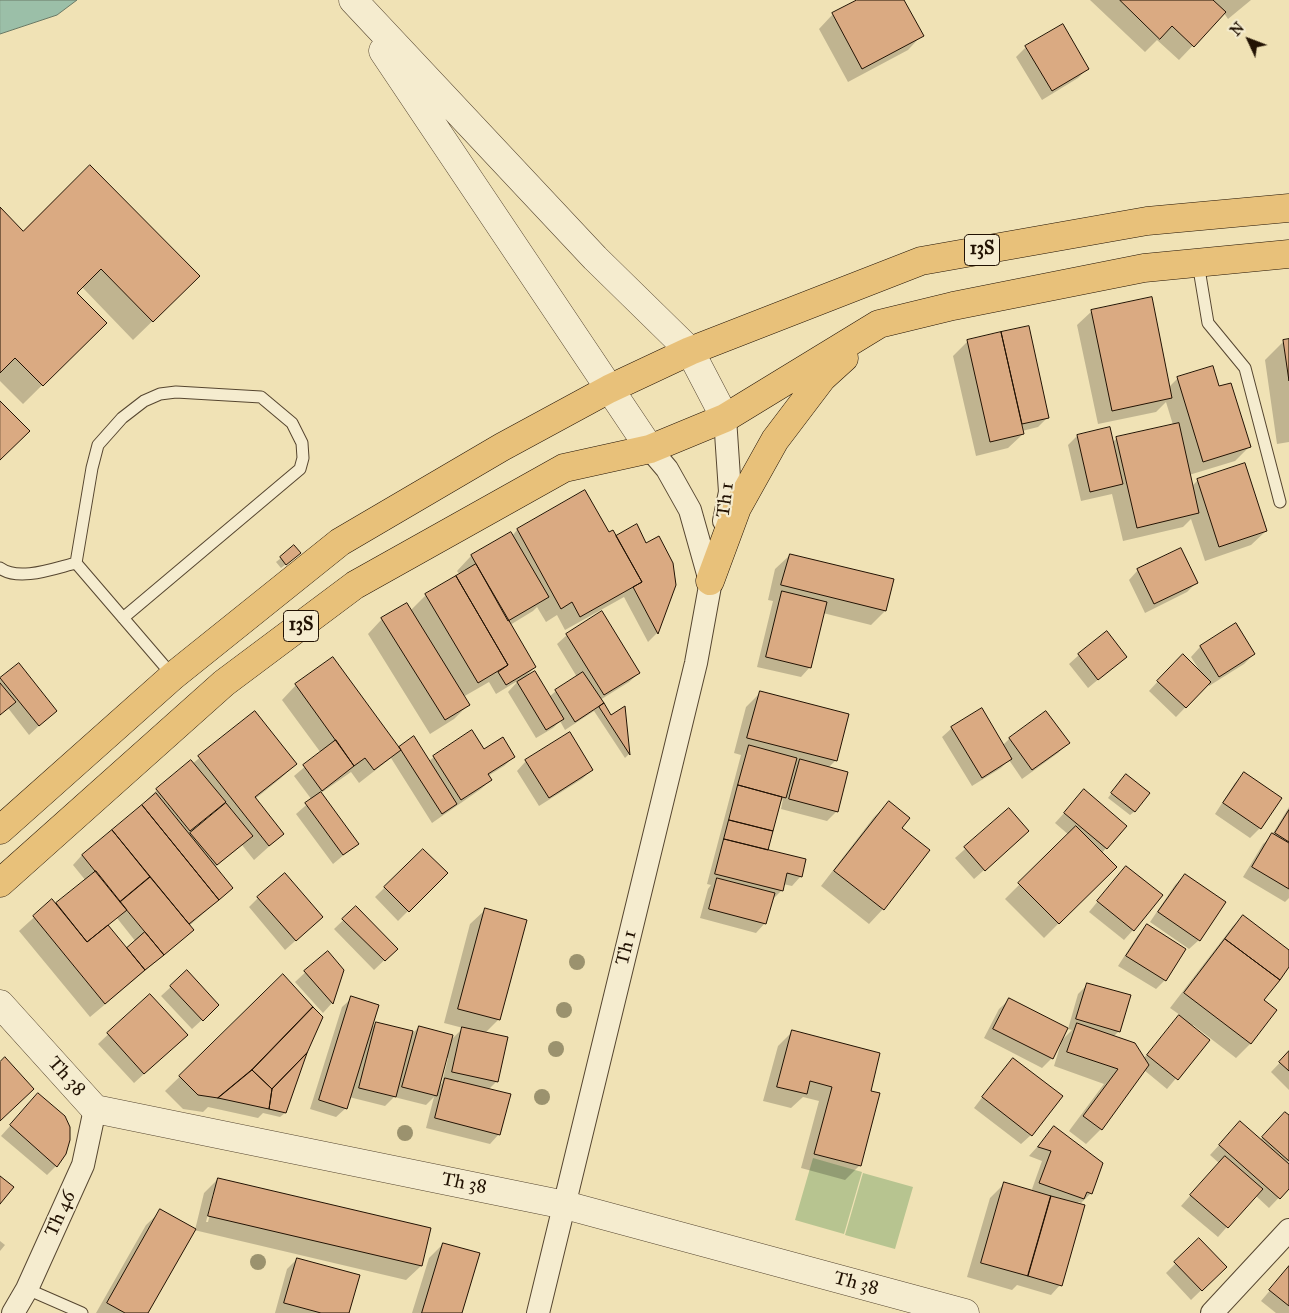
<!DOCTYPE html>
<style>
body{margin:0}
#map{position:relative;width:1289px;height:1313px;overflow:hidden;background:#f0e2b5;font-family:"IM FELL Great Primer",serif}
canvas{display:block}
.north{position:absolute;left:1224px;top:15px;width:50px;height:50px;-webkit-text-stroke:4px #f5eccf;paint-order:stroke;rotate:313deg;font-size:14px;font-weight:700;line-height:20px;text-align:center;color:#221203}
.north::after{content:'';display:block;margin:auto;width:18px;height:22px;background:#221203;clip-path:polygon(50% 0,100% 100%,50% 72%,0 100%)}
</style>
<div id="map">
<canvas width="1289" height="1313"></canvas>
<div class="north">N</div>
</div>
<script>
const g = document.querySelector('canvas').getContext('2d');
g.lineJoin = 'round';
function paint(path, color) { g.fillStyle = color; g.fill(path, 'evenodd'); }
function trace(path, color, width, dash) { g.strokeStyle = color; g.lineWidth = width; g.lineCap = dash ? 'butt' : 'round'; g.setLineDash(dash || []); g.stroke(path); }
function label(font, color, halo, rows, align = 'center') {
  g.font = font + ' "IM FELL Great Primer",serif'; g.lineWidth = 4.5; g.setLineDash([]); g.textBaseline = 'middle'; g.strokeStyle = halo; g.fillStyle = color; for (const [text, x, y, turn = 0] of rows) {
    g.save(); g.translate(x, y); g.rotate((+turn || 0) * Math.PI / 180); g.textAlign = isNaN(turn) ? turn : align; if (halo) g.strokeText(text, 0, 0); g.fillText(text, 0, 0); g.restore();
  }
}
paint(new Path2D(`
 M813 1158 862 1172 844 1234 795 1220Z
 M863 1173 913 1187 895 1249 845 1235Z`), '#b7c490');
const water = new Path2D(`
 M0 0H77L57 15 0 34Z`);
paint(water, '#9bbfa8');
trace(water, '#6b7a66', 1);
paint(new Path2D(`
 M860 0H903L922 35 908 50 848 82 819 29 833 14Z
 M1090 0H1251L1228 19 1224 13 1179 60 1157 40 1145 52Z
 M1026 47 1088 68 1078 78 1042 100 1016 57Z
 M0 209 23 233 199 276 133 340 82 287 76 293 105 323 23 404 0 381Z
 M1092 311 1169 387 1178 378 1218 388 1249 447 1235 461 1189 475 1192 486 1198 480 1266 531 1251 545 1205 561 1191 519 1183 527 1123 541 1112 494 1081 501 1068 445 1077 436 1112 443 1117 438 1173 425 1166 402 1156 412 1098 424 1077 325Z
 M1028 328 1048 417 1038 427 1022 431 1023 434 1008 448 976 456 953 356 968 341Z
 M1289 340V442L1277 444 1265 360 1284 341Z
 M585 492 609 534 616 537 646 545 674 585 657 633 648 642 624 597 565 630 557 615 546 622 537 607 533 611 510 625 535 667 523 679 549 697 556 691 577 677 557 644 567 635 639 673 629 682 600 700 611 717 624 708 629 754 625 758 594 711 565 730 560 721 553 728 536 738 508 692 519 680 496 694 489 682 463 697 468 705 454 719 430 734 368 634 382 619 410 611 426 595 460 575 457 571 471 556 511 533 512 536 517 530Z
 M790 555 885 611 871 625 823 613 810 667 801 677 757 667 773 601 768 600 775 569Z
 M281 558H294L281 568 276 562Z
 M1138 570 1197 582 1187 592 1145 613 1129 580Z
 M1235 625 1254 654 1244 664 1209 686 1208 684 1176 717 1149 691 1173 665 1200 671 1191 657 1200 647Z
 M1079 655 1125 657 1088 688 1069 664Z
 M18 665 55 711 29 735 8 708 0 715V680Z
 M296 685 398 749 400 748 429 761 434 757 484 751 514 757 504 766 488 776 491 780 481 789 432 823 391 758 359 783 351 772 321 793 357 844 333 864 296 814 312 800 294 776 321 753 282 700Z
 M760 693 836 760 828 768 837 811 827 821 781 809 783 799 778 804 767 851 801 876 792 886 783 884 782 890 772 900 765 923 756 933 700 918 708 889 711 885 707 884 741 755 734 753 746 707Z
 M255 713 296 764 281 778 255 799 283 834 254 860 242 845 215 867 222 897 189 926 183 939 90 1017 19 931 52 901 56 905 86 881 73 865 82 855 148 801 147 800 157 790 191 762 192 764ZM215 811 217 813 204 823 203 821ZM117 918 136 942 127 950 107 926Z
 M952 728 1003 745 1009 739 1068 743 1058 753 1022 779 1009 760 1001 768 972 786 942 737Z
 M526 761 592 770 582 779 539 806 517 771Z
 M1245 774 1280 798 1260 828 1250 838 1215 814 1235 783Z
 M1121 780 1135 811 1130 815 1108 798Z
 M1084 791 1106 848 1102 853 1115 867 1044 938 1005 899 1069 835 1055 823Z
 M889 803 900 828 883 909 869 924 821 886 874 817Z
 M1289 807V898L1285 902 1243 877 1263 844 1270 838Z
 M1009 810 1018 840 974 879 955 858Z
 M423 850 446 873 398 921 375 897Z
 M1126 867 1133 930 1124 940 1089 912Z
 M1185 875 1199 940 1189 949 1150 922 1175 885Z
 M258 898 312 926 285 950 249 907Z
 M356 908 396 949 374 970 334 929Z
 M485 910 499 1019 485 1033 497 1081 488 1090 499 1134 490 1144 426 1128 434 1097 426 1105 394 1097 385 1106 349 1097 346 1108 336 1117 310 1109 342 1007 352 998 371 1029 376 1023 410 1036 419 1027 451 1040 463 1028 444 1023 470 924ZM446 1058H448L442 1083 438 1087Z
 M1243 917 1289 952V965L1263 1000 1251 1043 1236 1058 1193 1025 1192 1027 1208 1040 1167 1089 1144 1070 1101 1129 1086 1144 1069 1131 1104 1084 1054 1066 1062 1040 1072 1030 1068 1029 1078 994 1088 984 1119 1031 1113 1037 1143 1059 1180 1015 1170 1008 1233 926Z
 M1147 926 1165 980 1156 989 1118 966 1138 935Z
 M327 952 343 970 332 1003 323 1013 295 982Z
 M187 972 218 1005 192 1029 161 996Z
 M283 976 306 1052 285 1113 280 1117 263 1113 258 1118 208 1107 203 1112 183 1109 165 1091Z
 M150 995 177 1044 134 1083 98 1044Z
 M1009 1000 1052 1058 1042 1068 984 1038 999 1009Z
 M792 1032 869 1092 860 1165 845 1180 801 1168 819 1101 803 1097 791 1108 763 1101 778 1046Z
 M1289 1053V1090L1271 1072Z
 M1013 1059 1031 1135 1021 1144 974 1108 1004 1069Z
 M38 1095 56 1166 47 1175 1 1136Z
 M1289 1117V1187L1269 1208 1255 1195 1218 1237 1181 1206 1219 1163 1210 1155 1231 1132 1260 1140 1276 1123Z
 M1054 1128 1091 1193 1081 1203 1079 1202 1077 1204 1060 1285 1051 1295 1017 1285 1012 1290 967 1277 990 1198 1004 1184 1031 1192 1042 1161 1029 1156Z
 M218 1179 429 1229 421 1266 406 1280 194 1230 147 1313H96L146 1225 161 1211 195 1230 204 1193ZM213 1194H215L208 1222H206Z
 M1199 1240 1225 1267 1191 1300 1166 1273Z
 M0 1241 5 1245 0 1251Z
 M443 1244 461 1313H412L429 1258Z
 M297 1259 348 1313H275L287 1269Z
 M1289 1268V1313H1276L1261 1301Z`), '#0003');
const building = new Path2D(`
 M857 0H904L924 36 862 69 832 13Z
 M1120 0H1213L1226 12 1194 47 1172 26 1160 39Z
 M1063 24 1089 69 1052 91 1025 46Z
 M90 165 200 276 153 322 101 269 77 293 107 323 43 386 15 358 0 373V207L23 231Z
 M1152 297 1172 398 1112 411 1091 310Z
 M1029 326 1049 418 1022 424 1001 332Z
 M1001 332 1024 434 990 442 967 340Z
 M1289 339V381L1283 340Z
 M1213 366 1219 386 1231 383 1251 447 1203 462 1177 377Z
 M0 401 30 431 0 460Z
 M1179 423 1199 513 1137 528 1116 437Z
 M1110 427 1123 484 1090 492 1077 435Z
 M1245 463 1267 531 1219 547 1197 479Z
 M585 490 609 532 613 530 642 582 580 617 572 602 561 609 517 529Z
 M637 524 646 543 659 536 673 563 676 585 658 634 633 587 642 582 616 536Z
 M511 532 549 597 508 621 471 555Z
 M294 545 301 553 286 565 280 557Z
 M1181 548 1198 583 1154 604 1137 569Z
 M790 554 894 579 886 611 781 585Z
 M476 564 536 667 506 685 498 672 508 665 456 576Z
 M456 576 508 665 478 683 425 594Z
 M782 591 827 602 811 668 766 657Z
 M407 603 470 705 445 720 381 618Z
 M602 611 640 673 604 695 566 634Z
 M1236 623 1255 654 1219 677 1200 646Z
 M1107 631 1127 657 1098 680 1078 654Z
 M1183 654 1211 682 1186 708 1157 681Z
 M333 657 401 750 374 770 365 758 354 766 295 684Z
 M19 663 57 711 39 726 0 678Z
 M535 671 564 719 546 730 517 682Z
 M583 672 604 703 575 722 555 690Z
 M0 683 16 702 0 715Z
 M760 691 849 714 837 761 747 738Z
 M604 703 611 715 625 706 630 755 599 707Z
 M982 708 1012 759 982 778 951 727Z
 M255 711 297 764 255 797 284 834 269 846 198 756Z
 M1046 711 1070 743 1032 770 1009 738Z
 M472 730 484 749 503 737 515 757 488 774 492 780 461 800 433 756Z
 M570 732 593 770 549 798 525 760Z
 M414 736 457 804 442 814 399 747Z
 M336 740 354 766 322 791 303 765Z
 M749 745 797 758 786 798 738 785Z
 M800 759 848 772 838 812 789 799Z
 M191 760 226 802 190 831 156 789Z
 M1244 772 1282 798 1261 829 1223 803Z
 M1126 774 1150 793 1135 812 1111 793Z
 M738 785 782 797 773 831 729 820Z
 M1084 789 1127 826 1107 849 1064 813Z
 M321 792 359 844 343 855 305 803Z
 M156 793 233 888 219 900 142 805Z
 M889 801 910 818 902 828 930 850 884 910 834 871Z
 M226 803 253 836 217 865 190 833Z
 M142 805 219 900 189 924 112 830Z
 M1009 808 1029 831 985 871 964 847Z
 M1289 810V842L1275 833Z
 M729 820 773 831 768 850 724 839Z
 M1076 826 1117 867 1059 924 1018 883Z
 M112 830 150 877 120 902 82 855Z
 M1272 833 1289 843V889L1252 867Z
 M724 839 806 859 802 877 787 873 783 891 715 874Z
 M423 849 448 873 409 912 384 887Z
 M1126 866 1163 895 1134 931 1097 901Z
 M96 871 127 910 87 942 56 903Z
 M285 873 323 917 296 941 257 897Z
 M1185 874 1226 902 1200 941 1158 912Z
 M150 877 194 930 164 955 120 902Z
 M717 878 775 893 766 924 709 909Z
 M52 899 87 942 108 925 145 970 105 1004 33 916Z
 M356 906 398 949 385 961 342 919Z
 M485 908 527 920 500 1020 458 1009Z
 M1243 915 1289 950V967L1280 980 1225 939Z
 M1147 924 1186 949 1166 981 1126 956Z
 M145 932 164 955 145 970 127 948Z
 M1225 939 1280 980 1264 1000 1277 1010 1251 1044 1184 993Z
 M328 951 344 970 333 1004 304 971Z
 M187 970 219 1005 203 1021 170 986Z
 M283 974 313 1007 252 1070 218 1098 198 1095 179 1076Z
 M1087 983 1131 995 1120 1032 1076 1019Z
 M150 994 188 1035 144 1074 107 1033Z
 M351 996 379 1005 347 1109 319 1100Z
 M1009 998 1068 1028 1053 1059 993 1029Z
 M313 1007 323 1017 307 1053 272 1089 252 1070Z
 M1179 1015 1210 1040 1178 1080 1147 1055Z
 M376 1022 413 1031 396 1097 359 1088Z
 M1077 1023 1135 1043 1149 1065 1102 1130 1083 1116 1118 1069 1067 1052Z
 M419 1026 453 1035 437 1096 402 1087Z
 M462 1027 508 1037 498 1082 452 1072Z
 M792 1030 880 1053 871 1091 880 1093 861 1166 814 1154 832 1087 810 1081 807 1094 777 1087Z
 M1289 1051V1071L1279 1062Z
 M307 1053 286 1113 269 1109 272 1089Z
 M5 1057 34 1089 0 1121V1062Z
 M1013 1058 1063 1096 1032 1136 982 1097Z
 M252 1070 272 1089 269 1109 218 1098Z
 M445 1078 511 1094 500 1135 435 1118Z
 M38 1093 65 1116 70 1127V1140L66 1154 57 1167 10 1125Z
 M1285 1112 1289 1115V1161L1262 1137Z
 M1240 1121 1289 1164V1189L1280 1199 1219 1145Z
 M1054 1126 1103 1163 1092 1194 1087 1192 1084 1199 1039 1183 1051 1151 1038 1147Z
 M1225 1156 1263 1189 1228 1228 1190 1195Z
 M0 1176 14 1187 0 1204Z
 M218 1178 431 1228 422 1266 208 1216Z
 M1004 1182 1051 1196 1028 1276 981 1263Z
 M1051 1196 1085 1205 1062 1286 1028 1276Z
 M160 1209 196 1229 148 1313H125L107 1303Z
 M1199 1238 1227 1267 1202 1291 1174 1262Z
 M443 1243 480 1253 462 1313H422Z
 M297 1258 360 1275 349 1313H321L284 1303Z
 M1289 1266V1306L1269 1290Z`);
paint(building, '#daaa82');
trace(building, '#221203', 1);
const service = new Path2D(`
 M1198 263 1208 323 1245 368 1280 502
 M0 568C19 582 55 568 76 563
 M123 618 300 469 303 458 302 443 292 423 261 397 176 392 160 394 144 401 122 418 98 445 92 468 76 563 173 676
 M27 1289 82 1313`);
const minor = new Path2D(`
 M650 449 667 469 690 510 710 581
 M724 521 730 492 725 418
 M13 1313 27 1289 83 1165 95 1109
 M538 1313 696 663 714 564
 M1212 1313 1289 1230`);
const tertiary = new Path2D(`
 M353 0 595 258 690 351 725 418
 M383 51 650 449
 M0 1004 95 1109 565 1205 965 1313`);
const trunk = new Path2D(`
 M710 581 737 508 775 440 822 378 844 358
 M0 830 173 676 340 542 502 447 609 389 690 351 921 261 1147 221 1289 208
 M0 883 224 683 355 585 564 468 650 449 725 418 879 324 953 306 1144 268 1289 254`);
trace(service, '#564630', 13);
trace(minor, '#564630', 24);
trace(tertiary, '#564630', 29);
trace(trunk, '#221203', 29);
trace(service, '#f5eccf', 11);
trace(minor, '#f5eccf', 22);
trace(tertiary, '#f5eccf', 28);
trace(trunk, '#e8c17a', 28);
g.fillStyle = '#9b926e';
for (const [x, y] of [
 [577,962],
 [564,1010],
 [556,1049],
 [542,1097],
 [405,1133],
 [258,1262]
]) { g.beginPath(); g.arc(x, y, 8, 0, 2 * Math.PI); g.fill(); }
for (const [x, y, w] of [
 [982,250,35],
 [301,626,35]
]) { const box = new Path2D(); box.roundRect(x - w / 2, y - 15.5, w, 31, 4); g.fillStyle = '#f5eccf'; g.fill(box); trace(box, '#221203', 1); }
label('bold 18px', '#221203', null, [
 ["13S",982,250],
 ["13S",301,626]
]);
label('19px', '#221203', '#f5eccf', [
 ["Th 1",726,500,-83],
 ["Th 1",627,948,-76],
 ["Th 38",66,1077,48],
 ["Th 38",464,1184,11],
 ["Th 46",61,1214,-66],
 ["Th 38",856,1284,15]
]);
</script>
